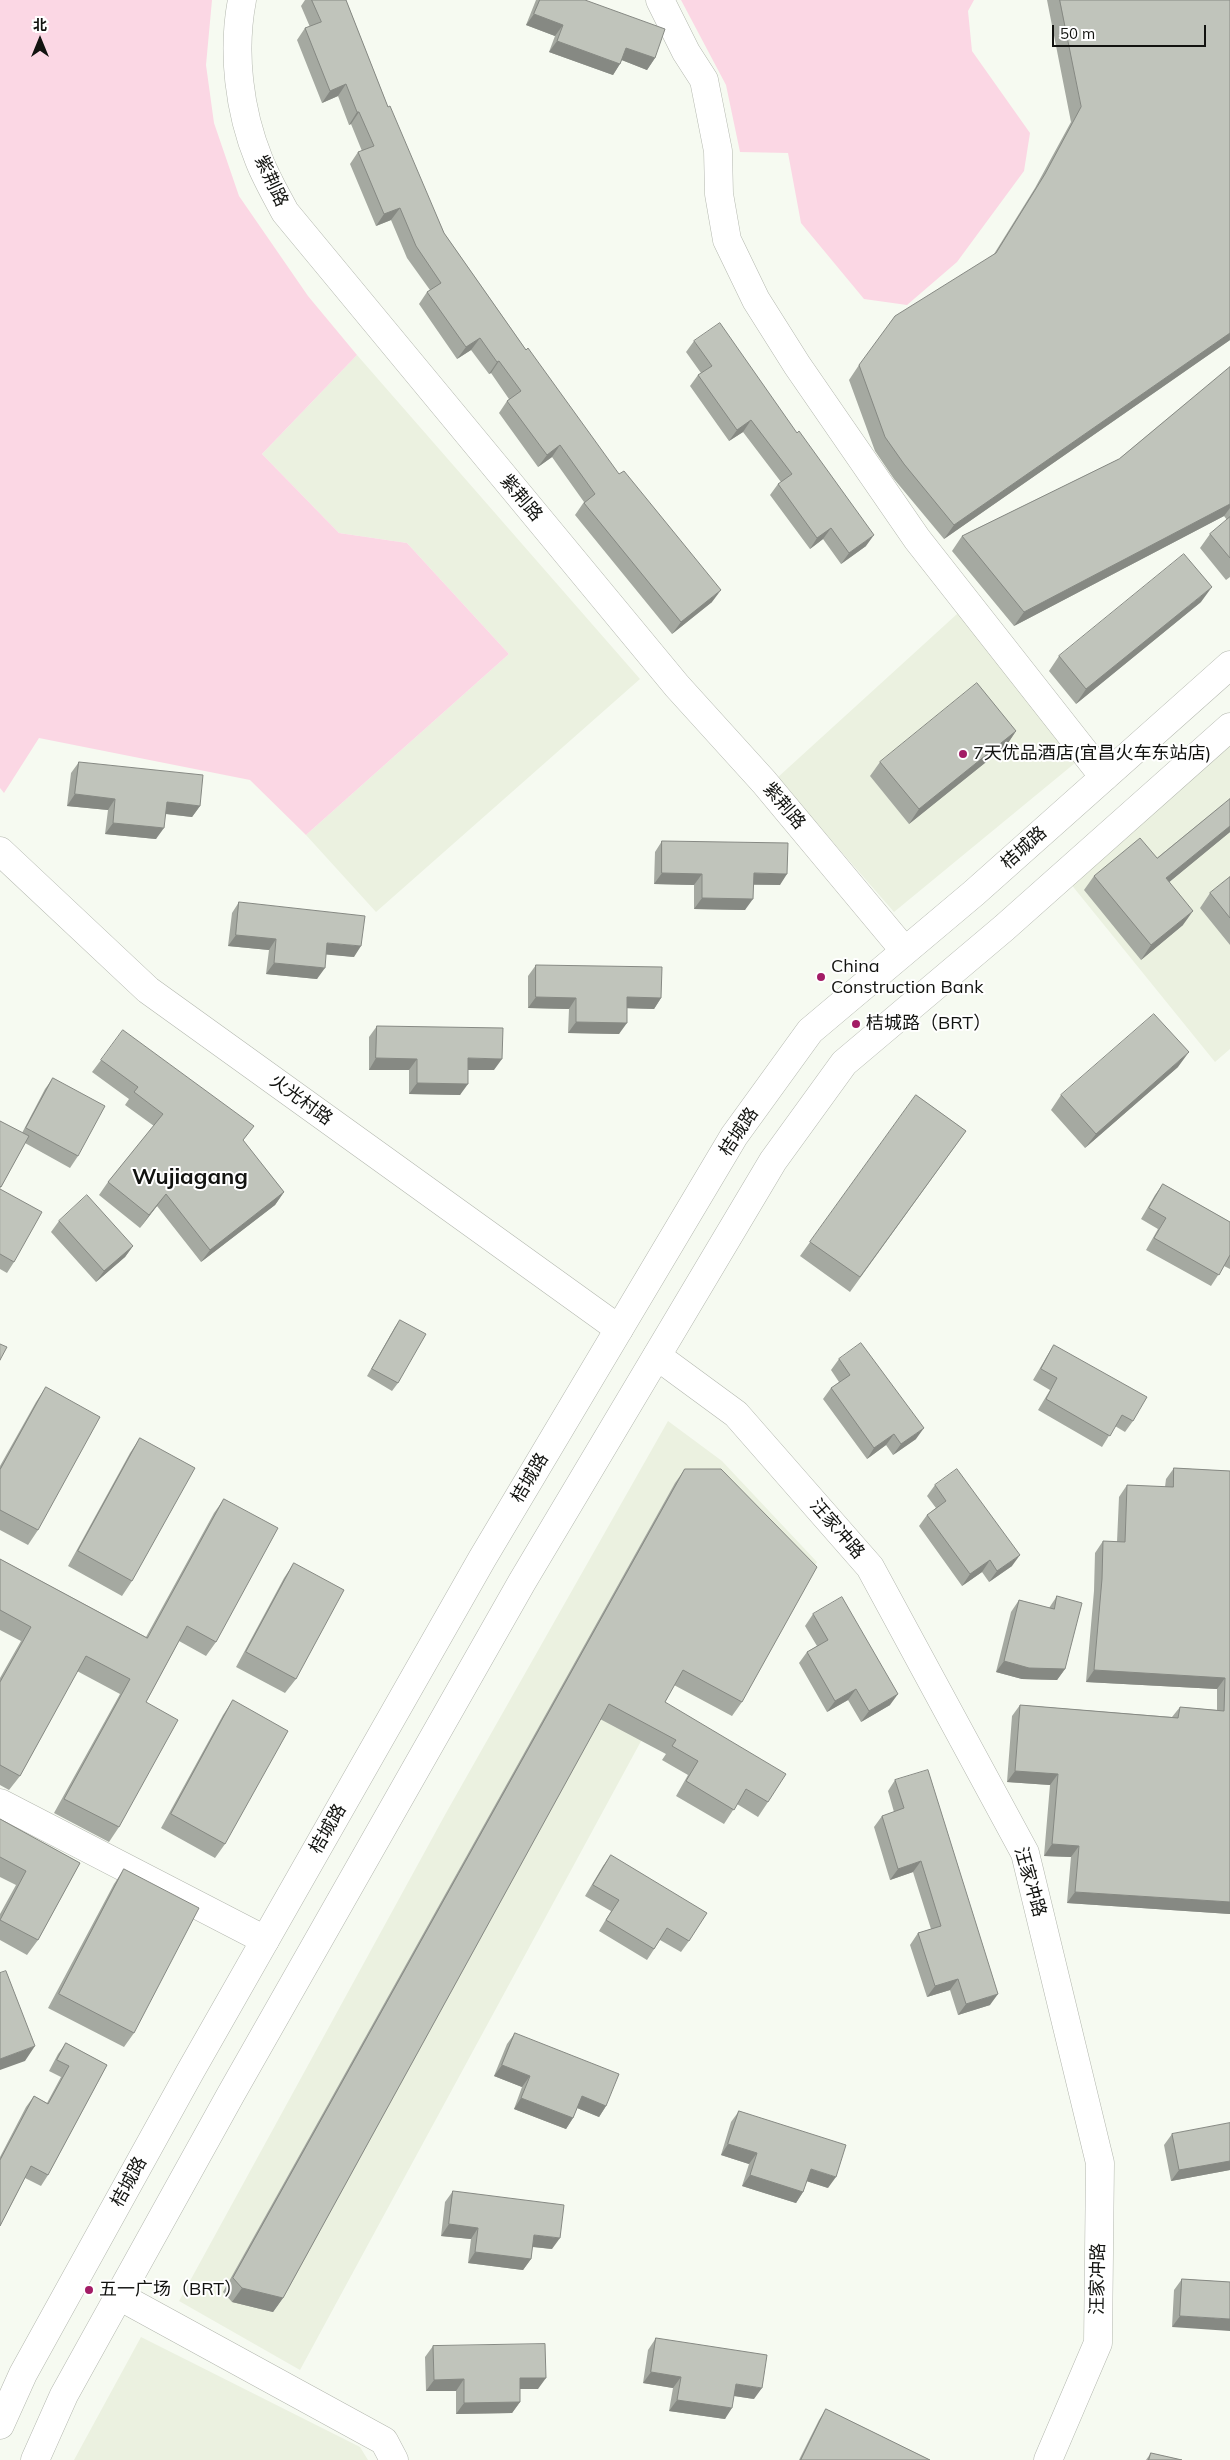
<!DOCTYPE html>
<meta charset="utf-8">
<style>
body{margin:0}
#map{position:relative;width:1230px;height:2460px;overflow:hidden;background:#f6faf1;font-family:Mulish,"Noto Sans SC",sans-serif}
canvas{display:block}
.north{position:absolute;left:15px;top:15px;width:50px;height:50px;-webkit-text-stroke:4px #fff;paint-order:stroke;rotate:0deg;font-size:14px;font-weight:700;line-height:20px;text-align:center;color:#121310}
.north::after{content:'';display:block;margin:auto;width:18px;height:22px;background:#121310;clip-path:polygon(50% 0,100% 100%,50% 72%,0 100%)}
.scale{position:absolute;left:1052px;top:25px;width:154px;height:22px;box-sizing:border-box;border:2px solid #121310;border-top:0;padding-left:6px;font-size:15px;line-height:18px;white-space:nowrap;color:#121310;-webkit-text-stroke:4px #fff;paint-order:stroke}
</style>
<div id="map">
<canvas width="1230" height="2460"></canvas>
<div class="north">北</div>
<div class="scale">50 m</div>
</div>
<script>
const g = document.querySelector('canvas').getContext('2d');
g.lineJoin = 'round';
function paint(path, color) { g.fillStyle = color; g.fill(path, 'evenodd'); }
function trace(path, color, width, dash) { g.strokeStyle = color; g.lineWidth = width; g.lineCap = dash ? 'butt' : 'round'; g.setLineDash(dash || []); g.stroke(path); }
function label(font, color, halo, rows, align = 'center') {
  g.font = font + ' Mulish,"Noto Sans SC",sans-serif'; g.lineWidth = 4; g.setLineDash([]); g.textBaseline = 'middle'; g.strokeStyle = halo; g.fillStyle = color; for (const [text, x, y, turn = 0] of rows) {
    g.save(); g.translate(x, y); g.rotate((+turn || 0) * Math.PI / 180); g.textAlign = isNaN(turn) ? turn : align; if (halo) g.strokeText(text, 0, 0); g.fillText(text, 0, 0); g.restore();
  }
}
paint(new Path2D(`
 M357 355 640 679 376 912 306 835 509 654 407 543 339 533 262 454Z
 M968 604 1086 754 894 912 777 778Z
 M1230 742V1049L1215 1062 1070 883Z
 M668 1421 722 1461 817 1562 732 1716 672 1684 300 2370 179 2301 446 1813Z
 M141 2337 360 2447 368 2460H74Z`), '#ebf1e0');
paint(new Path2D(`
 M0 0H212L206 65 214 123 239 196 308 296 357 355 262 454 339 533 407 543 509 654 306 835 250 780 39 738 4 793 0 788Z
 M681 0H974L968 11 972 51 1030 133 1024 171 957 262 907 305 864 299 801 223 788 153 740 152 726 85Z`), '#fbd7e4');
const minor = new Path2D(`
 M242 0C232 52 239 111 259 160 266 178 276 195 285 212L677 686 764 782 904 950
 M660 0 686 52 704 80 718 151 719 194 727 240 756 300 797 365 917 539 1104 777
 M0 851 148 990 619 1329
 M657 1356 736 1414 870 1567 1025 1853 1100 2163 1098 2343 1048 2460
 M0 1803 265 1940
 M119 2296 384 2441 394 2460`);
const major = new Path2D(`
 M0 2425 23 2374 190 2072 482 1559 734 1136 810 1031 974 893 1230 665
 M35 2460 64 2395 231 2094 522 1582 773 1161 844 1063 1004 928 1230 727`);
trace(minor, '#b3b7ae', 29);
trace(major, '#b3b7ae', 29);
trace(minor, '#fff', 28);
trace(major, '#fff', 28);
paint(new Path2D(`
 M305 0H346L388 107 444 233 526 350 712 602 672 634 575 515 584 502 552 457 538 467 499 413 507 401 509 399 491 373 489 374 471 350 457 359 419 304 427 292 430 290 407 258 391 220 376 226 350 164 358 152 362 151 351 124 349 125 338 96 322 103 297 40 305 28 310 27 301 6Z
 M536 0H585L655 58 647 70 622 60 613 75 549 52 555 36 526 25Z
 M1047 0H1230V340L944 539 894 479 875 451 849 380 859 365 994 254 1035 188 1071 122Z
 M694 341 866 546 841 564 823 539 810 549 770 495 778 484 781 482 743 432 729 441 690 386 698 375 701 373 686 352Z
 M1230 367V577L1226 580 1200 548 1210 534 1227 520 1224 516 1014 626 952 551 962 536 1119 459Z
 M1201 602 1076 704 1049 671 1059 656Z
 M1016 731 1006 746 909 824 870 776 880 762Z
 M79 762 200 806 192 817 165 814 156 839 105 834 108 810 67 806 71 773Z
 M1230 799V832L1169 882 1183 925 1141 960 1084 890 1094 876 1157 858Z
 M662 841 780 885H753L745 910 694 909V885L654 884 655 852Z
 M1230 877V945L1200 908 1210 893Z
 M239 902 354 957 326 954 317 979 266 974 269 950 228 946 232 913Z
 M536 965 661 998 654 1009 627 1008 619 1034 568 1033 569 1009 528 1008V976Z
 M377 1026 494 1070H468L460 1095 409 1094V1070H369V1037Z
 M101 1060 243 1141 284 1192 275 1205 201 1262 157 1206 140 1228 99 1195 108 1182 154 1126 125 1105 129 1099 92 1072Z
 M1178 1067 1085 1148 1051 1110 1061 1095Z
 M53 1078 78 1156 70 1168 25 1143 0 1189V1121L22 1133 45 1089Z
 M916 1095 966 1131 850 1292 800 1256Z
 M1163 1184 1230 1222V1269L1224 1266 1211 1286 1146 1250 1158 1229 1141 1219 1155 1195Z
 M0 1189 14 1262 7 1273 0 1269Z
 M59 1221 133 1246 125 1257 96 1282 51 1232Z
 M400 1320 398 1383 392 1391 367 1376 395 1327Z
 M1054 1345 1133 1421 1125 1432 1115 1426 1102 1447 1038 1410 1050 1390 1033 1380 1047 1356Z
 M839 1359 916 1439 893 1455 886 1445 867 1459 823 1399 831 1388 839 1382 831 1370Z
 M46 1387 38 1530 28 1545 0 1530V1466L36 1402Z
 M140 1438 132 1581 122 1596 68 1566 130 1453Z
 M1174 1468 1230 1471V1914L1067 1903 1071 1857 1044 1856 1050 1785 1007 1782 1012 1716 1020 1705 1172 1717 1180 1707 1217 1710V1689L1086 1682 1094 1591 1095 1553 1103 1541 1117 1542 1119 1497 1127 1485 1165 1487 1166 1479Z
 M685 1469 742 1702 732 1716 674 1685 665 1702 768 1802 758 1817 737 1804 724 1824 676 1796 688 1775 662 1760 666 1754 600 1719 283 2298 273 2312 232 2302 223 2292 675 1483Z
 M935 1485 1012 1566 989 1582 982 1572 962 1586 919 1526 927 1515 936 1508 927 1496Z
 M224 1499 216 1642 206 1656 179 1641 146 1702 119 1827 109 1842 54 1813 120 1694 77 1671 20 1776 9 1790 0 1785V1678L21 1641 0 1630V1559L146 1637 214 1513Z
 M294 1563 296 1679 285 1693 236 1667 284 1578Z
 M1057 1596 1065 1669 1057 1680 1022 1679 996 1672 1011 1612 1019 1600 1049 1608Z
 M813 1614 890 1705 861 1722 848 1700 827 1712 799 1663 807 1652 817 1646 805 1626Z
 M233 1700 225 1844 215 1858 161 1828 223 1715Z
 M895 1780 990 2005 958 2015 950 1990 927 1997 910 1945 918 1933 931 1929 913 1872 890 1880 874 1827 882 1816 894 1812 888 1791Z
 M0 1819 80 1863 38 1940 27 1955 0 1940V1914L16 1885 0 1877Z
 M611 1855 689 1941 681 1952 660 1940 647 1960 599 1931 611 1911 585 1896 603 1866Z
 M124 1869 134 2033 124 2047 48 2008 114 1884Z
 M515 2033 606 2106 599 2117 577 2108 573 2118 566 2129 514 2109 522 2087 494 2076 507 2044Z
 M66 2043 107 2065 48 2175 41 2186 25 2178 0 2226V2157L26 2107 34 2096 47 2103 61 2077 49 2071 58 2054Z
 M739 2111 828 2188 807 2181 803 2192 796 2203 742 2186 749 2164 721 2155 731 2122Z
 M1230 2123V2170L1171 2181 1164 2145 1172 2134Z
 M453 2191 552 2249 532 2247 531 2259 523 2270 468 2263 471 2239 441 2236 445 2202Z
 M1182 2279 1230 2282 1172 2327 1174 2290Z
 M656 2338 754 2399 734 2396 725 2419 669 2411 673 2388 643 2383 648 2350Z
 M433 2346 538 2389H520V2402L512 2413 456 2414V2391H426L425 2357Z
 M826 2409 930 2460H799L819 2420Z
 M1151 2453 1182 2460H1146Z`), '#a5a9a1');
paint(new Path2D(`
 M534 14 563 25 555 36 526 25Z
 M557 41 620 64 613 75 549 52Z
 M626 48 655 58 647 70 619 59Z
 M346 84 338 96 322 103 330 91Z
 M357 112H359L351 124 349 125Z
 M400 208 391 220 376 226 384 214Z
 M1230 333V340L944 539 954 525Z
 M480 338 471 350 457 359 466 347Z
 M499 361 491 373 489 374 497 362Z
 M751 420 743 432 729 441 737 430Z
 M560 445 552 457 538 467 547 455Z
 M1230 504V508L1224 516 1014 626 1024 612Z
 M831 528 823 539 810 549 817 538Z
 M874 535 866 546 841 564 849 553Z
 M1212 587 1201 602 1076 704 1086 689Z
 M721 590 712 602 672 634 681 622Z
 M1016 731 1006 746 909 824 919 809Z
 M75 794 115 799 108 810 67 806Z
 M167 802 200 806 192 817 159 813Z
 M113 823 164 828 156 839 105 834Z
 M1230 826V832L1156 893 1166 878Z
 M662 873 702 874 694 885 654 884Z
 M754 873 787 874 780 885 746 884Z
 M702 898 753 899 745 910 694 909Z
 M1193 911 1183 925 1141 960 1151 945Z
 M236 935 276 939 269 950 228 946Z
 M327 943 361 946 354 957 320 954Z
 M274 963 325 968 317 979 266 974Z
 M536 997 576 998 569 1009 528 1008Z
 M627 997 661 998 654 1009 620 1008Z
 M576 1022 627 1023 619 1034 568 1033Z
 M1189 1052 1178 1067 1085 1148 1096 1134Z
 M376 1058 417 1059 409 1070H369Z
 M468 1058 502 1059 494 1070H461Z
 M417 1083 468 1084 460 1095 409 1094Z
 M284 1192 275 1205 201 1262 210 1250Z
 M166 1194 157 1206 140 1228 149 1215Z
 M133 1246 125 1257 96 1282 104 1271Z
 M924 1428 916 1439 893 1455 901 1444Z
 M894 1434 886 1445 867 1459 874 1448Z
 M1020 1555 1012 1566 989 1582 997 1571Z
 M990 1560 982 1572 962 1586 970 1574Z
 M1004 1661 1065 1669 1057 1680 1022 1679 996 1672Z
 M1094 1670 1225 1678 1217 1689 1086 1682Z
 M856 1689 848 1700 827 1712 835 1701Z
 M898 1694 890 1705 861 1722 869 1711Z
 M1015 1771 1058 1774 1050 1785 1007 1782Z
 M1052 1844 1079 1846 1071 1857 1044 1856Z
 M921 1861 913 1872 890 1880 898 1869Z
 M1075 1892 1230 1902V1914L1067 1903Z
 M958 1979 950 1990 927 1997 935 1986Z
 M998 1994 990 2005 958 2015 966 2004Z
 M35 2046 25 2061 0 2070V2059Z
 M502 2065 530 2076 522 2087 494 2076Z
 M582 2096 606 2106 599 2117 575 2107Z
 M521 2098 573 2118 566 2129 514 2109Z
 M728 2144 757 2153 749 2164 721 2155Z
 M1230 2161V2170L1171 2181 1179 2170Z
 M811 2169 836 2177 828 2188 803 2180Z
 M750 2175 803 2192 796 2203 742 2186Z
 M449 2224 478 2228 471 2239 441 2236Z
 M534 2235 560 2238 552 2249 526 2246Z
 M475 2252 531 2259 523 2270 468 2263Z
 M242 2288 283 2298 273 2312 232 2302Z
 M1180 2316 1230 2319V2331L1172 2327Z
 M651 2372 681 2377 673 2388 643 2383Z
 M520 2378H546L538 2389H512Z
 M464 2379 456 2391H426L434 2380Z
 M736 2384 762 2388 754 2399 728 2395Z
 M677 2400 732 2408 725 2419 669 2411Z
 M520 2402 512 2413 456 2414 464 2403Z`), '#868983');
const building = new Path2D(`
 M312 0H346L388 107 390 106 444 233 526 350 528 348 619 474 624 471 721 590 681 622 584 503 595 494 560 445 547 455 507 401 521 391 499 361 497 362 480 338 466 347 427 292 441 283 416 246 400 208 384 214 358 152 374 146 359 112H357L346 84 330 91 305 28 321 22Z
 M540 0H585L665 29 655 58 626 48 620 64 557 41 563 25 534 14Z
 M1060 0H1230V333L954 525 904 464 885 437 859 365 895 316 996 253 1045 174 1081 107Z
 M720 323 797 433 799 431 874 535 849 553 831 528 817 538 778 484 792 474 751 420 737 430 698 375 712 366 694 341Z
 M1230 367V504L1024 612 962 536 1119 459Z
 M1230 517V558L1210 534Z
 M1184 554 1212 587 1086 689 1059 656Z
 M977 683 1016 731 919 809 880 762Z
 M79 762 203 775 200 806 167 802 164 828 113 823 115 799 75 794Z
 M1230 799V826L1166 878 1193 911 1151 945 1094 876 1140 838 1157 858Z
 M662 841 788 843 787 874 754 873 753 899 702 898V874L662 873Z
 M1230 877V918L1210 893Z
 M239 902 365 916 361 946 327 943 325 968 274 963 276 939 236 935Z
 M536 965 662 967 661 998 627 997V1023L576 1022V998L536 997Z
 M1154 1014 1189 1052 1096 1134 1061 1095Z
 M377 1026 503 1028 502 1059 468 1058V1084L417 1083V1059L376 1058Z
 M123 1030 254 1126 243 1140 284 1192 210 1250 166 1194 149 1215 108 1182 163 1114 134 1092 138 1087 101 1060Z
 M53 1078 105 1106 78 1156 26 1128Z
 M916 1095 966 1131 860 1277 810 1242Z
 M0 1121 29 1136 1 1187 0 1186Z
 M1163 1184 1230 1222V1255L1219 1275 1154 1238 1166 1218 1149 1208Z
 M0 1189 42 1212 14 1262 0 1254Z
 M87 1195 133 1246 104 1271 59 1221Z
 M400 1320 426 1334 398 1383 372 1369Z
 M861 1343 924 1428 901 1444 894 1434 874 1448 831 1388 850 1375 839 1359Z
 M0 1344 7 1347 0 1360Z
 M1054 1345 1147 1397 1133 1421 1122 1415 1110 1436 1046 1399 1057 1378 1041 1369Z
 M46 1387 100 1417 38 1530 0 1510V1470Z
 M140 1438 195 1468 132 1581 78 1551Z
 M1174 1468 1230 1471V1902L1075 1892 1079 1846 1052 1844 1058 1774 1015 1771 1020 1705 1178 1718 1180 1707 1224 1711 1225 1678 1094 1670 1102 1579 1103 1541 1125 1542 1127 1485 1173 1487Z
 M685 1469H721L817 1567 742 1702 683 1670 665 1702 786 1774 768 1802 746 1789 734 1810 686 1781 698 1761 672 1746 676 1740 609 1704 283 2298 242 2288 233 2278Z
 M957 1469 1020 1555 997 1571 990 1560 970 1574 927 1515 946 1501 935 1485Z
 M224 1499 278 1528 216 1642 187 1626 146 1702 178 1720 119 1827 64 1799 130 1679 86 1656 20 1776 0 1765V1682L31 1627 0 1610V1559L147 1638Z
 M294 1563 344 1590 296 1679 246 1652Z
 M1057 1596 1082 1603 1065 1669 1029 1668 1004 1661 1019 1600 1054 1609Z
 M842 1597 898 1694 869 1711 856 1689 835 1701 807 1652 828 1640 813 1614Z
 M233 1700 288 1731 225 1844 171 1814Z
 M928 1770 998 1994 966 2004 958 1979 935 1986 918 1933 941 1926 921 1861 898 1869 882 1816 904 1808 895 1780Z
 M0 1819 80 1863 38 1940 0 1920 26 1871 0 1857Z
 M611 1855 707 1913 689 1941 667 1928 654 1949 606 1920 619 1900 593 1885Z
 M124 1869 199 1908 134 2033 59 1994Z
 M6 1971 35 2046 0 2059V1973Z
 M515 2033 619 2074 606 2106 582 2096 573 2118 521 2098 530 2076 502 2065Z
 M66 2043 107 2065 48 2175 31 2166 0 2226V2160L34 2096 48 2104 69 2066 57 2060Z
 M739 2111 846 2145 836 2177 811 2169 803 2192 750 2175 757 2153 728 2144Z
 M1230 2123V2161L1179 2170 1172 2134Z
 M453 2191 564 2205 560 2238 534 2235 531 2259 475 2252 478 2228 449 2224Z
 M1182 2279 1230 2282V2319L1180 2316Z
 M656 2338 767 2355 762 2388 736 2384 732 2408 677 2400 681 2377 651 2372Z
 M545 2344 546 2378H520V2402L464 2403V2379L434 2380 433 2346Z
 M826 2409 930 2460H801Z
 M1151 2453 1182 2460H1149Z`);
paint(building, '#c0c4bb');
trace(building, '#868983', 1);
for (const [x, y, r, color] of [
 [963,754,5,"#a31c66"],
 [821,977,5,"#a31c66"],
 [856,1024,5,"#a31c66"],
 [89,2290,5,"#a31c66"]
]) { const dot = new Path2D(); dot.arc(x, y, r, 0, 2 * Math.PI); g.fillStyle = color; g.fill(dot); trace(dot, '#fff', 2); }
label('18px', '#121310', '#fff', [
 ["紫荆路",271,181,65],
 ["紫荆路",521,498,50],
 ["紫荆路",784,806,50],
 ["桔城路",1024,848,-42],
 ["火光村路",301,1100,36],
 ["桔城路",739,1132,-56],
 ["桔城路",530,1478,-59],
 ["汪家冲路",837,1529,49],
 ["桔城路",328,1829,-60],
 ["汪家冲路",1030,1882,74],
 ["桔城路",129,2182,-61],
 ["汪家冲路",1098,2279,-89]
]);
label('18px', '#121310', '#fff', [
 ["7天优品酒店(宜昌火车东站店)",973,754],
 ["China",831,967],
 ["Construction Bank",831,988],
 ["桔城路（BRT）",866,1024],
 ["五一广场（BRT）",99,2290]
], 'left');
label('bold 22px', '#121310', '#fff', [
 ["Wujiagang",190,1177]
]);
</script>
